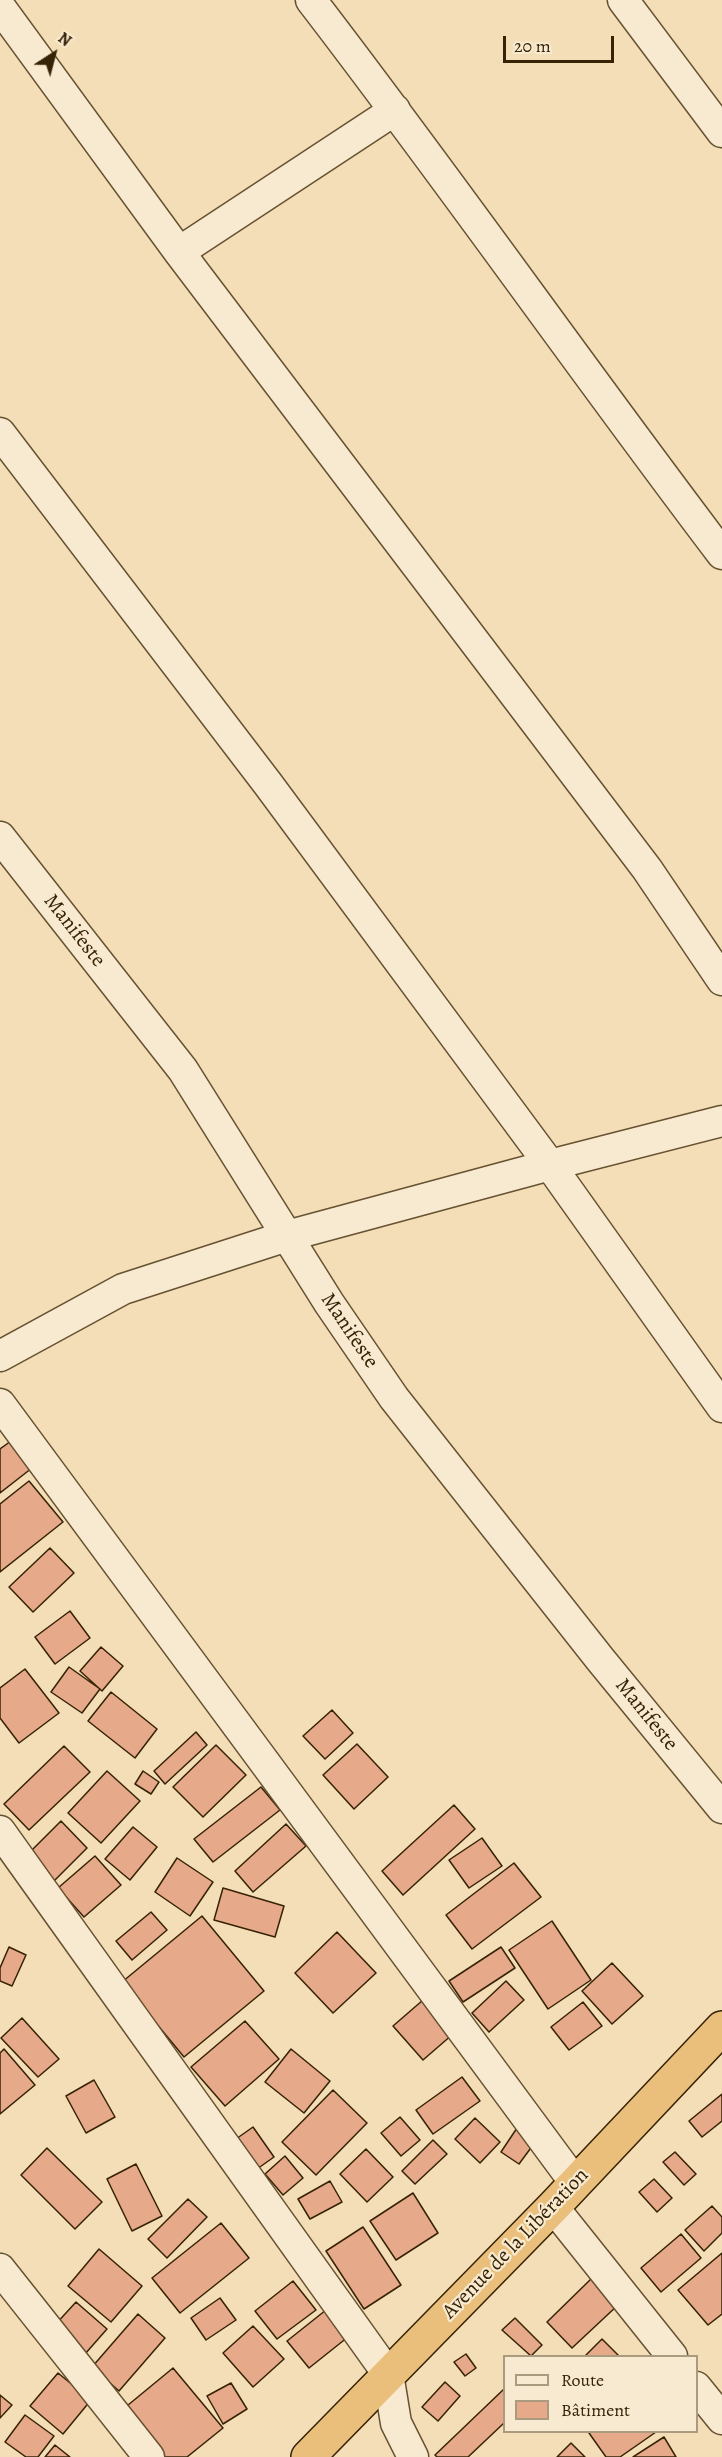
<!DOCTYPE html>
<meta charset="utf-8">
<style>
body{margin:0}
#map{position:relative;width:722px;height:2457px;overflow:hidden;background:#f4deb7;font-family:Alegreya,serif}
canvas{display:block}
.legend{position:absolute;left:503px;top:2355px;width:195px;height:78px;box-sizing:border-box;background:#f8ead0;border:2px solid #aa9a7e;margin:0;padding:8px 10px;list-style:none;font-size:18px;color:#362204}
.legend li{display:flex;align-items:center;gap:12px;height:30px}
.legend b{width:30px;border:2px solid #aa9a7e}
.north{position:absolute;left:24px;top:24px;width:60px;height:60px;-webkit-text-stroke:4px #f8ead0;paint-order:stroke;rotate:36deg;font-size:16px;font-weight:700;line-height:24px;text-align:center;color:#362204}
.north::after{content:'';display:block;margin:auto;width:21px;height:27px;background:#362204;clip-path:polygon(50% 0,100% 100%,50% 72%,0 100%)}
.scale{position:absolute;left:503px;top:36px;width:111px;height:27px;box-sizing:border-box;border:3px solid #362204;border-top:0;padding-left:8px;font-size:18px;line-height:21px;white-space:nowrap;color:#362204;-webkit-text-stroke:4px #f8ead0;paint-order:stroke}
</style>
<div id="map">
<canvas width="722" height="2457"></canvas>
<ul class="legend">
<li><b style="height:8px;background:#f8ead0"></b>Route</li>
<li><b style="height:16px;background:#e6a98a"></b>Bâtiment</li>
</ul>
<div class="north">N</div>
<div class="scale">20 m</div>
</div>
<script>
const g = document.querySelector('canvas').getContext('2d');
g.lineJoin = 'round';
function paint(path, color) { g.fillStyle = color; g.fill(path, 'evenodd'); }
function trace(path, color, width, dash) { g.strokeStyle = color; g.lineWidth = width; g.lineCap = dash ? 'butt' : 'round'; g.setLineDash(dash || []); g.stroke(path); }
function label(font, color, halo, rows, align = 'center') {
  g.font = font + ' Alegreya,serif'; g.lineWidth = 4.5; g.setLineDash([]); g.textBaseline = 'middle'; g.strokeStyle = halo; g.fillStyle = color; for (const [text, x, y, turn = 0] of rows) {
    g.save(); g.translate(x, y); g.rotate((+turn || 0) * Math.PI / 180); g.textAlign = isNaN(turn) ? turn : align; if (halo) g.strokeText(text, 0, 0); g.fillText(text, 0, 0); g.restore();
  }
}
const building = new Path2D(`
 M11 1441 32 1468 0 1493V1449Z
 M29 1481 63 1522 0 1572V1504Z
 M50 1548 74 1573 33 1612 9 1587Z
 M70 1611 90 1638 55 1664 35 1637Z
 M101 1647 123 1666 102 1691 80 1671Z
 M69 1667 100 1689 82 1713 51 1692Z
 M25 1669 59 1713 19 1743 0 1718V1688Z
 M111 1692 157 1729 135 1758 88 1721Z
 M332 1710 353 1733 325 1759 303 1736Z
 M196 1732 207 1745 165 1784 154 1771Z
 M357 1744 388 1777 354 1809 323 1775Z
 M216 1745 246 1775 203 1817 173 1787Z
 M64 1746 90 1772 29 1830 4 1804Z
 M107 1771 140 1801 101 1843 68 1813Z
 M143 1771 159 1782 151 1794 135 1784Z
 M261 1787 280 1810 213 1862 194 1839Z
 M454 1805 475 1829 403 1895 382 1871Z
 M61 1821 87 1848 51 1884 24 1858Z
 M286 1824 306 1846 253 1892 235 1871Z
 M133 1827 157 1847 130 1880 105 1859Z
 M482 1838 502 1866 469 1888 449 1860Z
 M95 1856 121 1885 84 1917 58 1888Z
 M177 1858 213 1882 190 1916 155 1892Z
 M514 1863 541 1897 472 1949 446 1915Z
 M223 1888 284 1906 275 1937 214 1920Z
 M151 1912 167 1930 132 1960 116 1941Z
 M202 1916 264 1991 184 2057 122 1982Z
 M552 1921 591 1980 548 2009 509 1950Z
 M337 1932 376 1973 333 2013 295 1973Z
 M9 1947 26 1955 12 1986 0 1981V1968Z
 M501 1947 515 1968 463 2002 449 1981Z
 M612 1963 643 1996 612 2024 582 1991Z
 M506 1981 524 2000 489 2032 472 2013Z
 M423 2000 453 2034 423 2060 393 2026Z
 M583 2002 602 2026 569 2050 551 2027Z
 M22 2018 59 2059 38 2077 1 2038Z
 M245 2021 279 2059 225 2106 191 2067Z
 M4 2049 35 2085 0 2114V2053Z
 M291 2049 330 2081 304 2113 265 2082Z
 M462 2077 480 2101 433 2134 416 2110Z
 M94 2080 115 2117 86 2133 66 2096Z
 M333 2090 367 2123 316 2175 282 2142Z
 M722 2094V2121L702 2137 689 2121Z
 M400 2117 420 2140 401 2156 381 2133Z
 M475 2118 500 2142 480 2163 455 2139Z
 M253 2127 274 2157 257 2169 236 2139Z
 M517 2128 536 2141 519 2164 501 2152Z
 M433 2140 447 2154 415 2184 402 2171Z
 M47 2148 102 2202 75 2229 21 2175Z
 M366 2149 393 2177 367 2202 340 2174Z
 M675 2152 696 2174 684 2185 663 2162Z
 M285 2156 303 2178 283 2195 265 2174Z
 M136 2164 162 2216 132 2231 107 2179Z
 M654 2179 672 2198 657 2212 639 2192Z
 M330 2181 342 2202 310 2219 298 2199Z
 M413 2193 438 2233 396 2260 370 2221Z
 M188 2199 207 2217 167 2258 148 2239Z
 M712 2206 722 2217V2233L704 2251 685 2230Z
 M221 2223 249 2258 180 2313 152 2278Z
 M363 2227 401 2285 364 2309 326 2251Z
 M681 2234 701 2258 661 2292 641 2268Z
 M99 2249 142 2286 111 2322 68 2286Z
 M722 2253V2314L708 2325 678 2290Z
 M592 2278 618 2305 572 2348 547 2322Z
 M293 2281 316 2310 277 2339 255 2311Z
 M220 2298 236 2320 206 2340 191 2318Z
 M76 2302 107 2329 85 2354 54 2326Z
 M331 2306 353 2333 309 2368 287 2341Z
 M138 2314 165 2338 119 2391 92 2367Z
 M515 2318 542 2345 531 2356 502 2330Z
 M253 2326 284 2359 253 2387 223 2353Z
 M602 2339 619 2356H585Z
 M466 2354 476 2368 465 2376 454 2362Z
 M173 2368 223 2428 187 2457H160L122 2410Z
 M58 2373 91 2400 63 2434 30 2406Z
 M445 2382 460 2396 438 2421 422 2407Z
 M231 2383 247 2409 223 2424 207 2396Z
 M504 2389V2423L468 2457H437L435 2455Z
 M0 2395 12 2405 0 2418Z
 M25 2415 54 2436 38 2457H26L5 2442Z
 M591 2432H656L620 2457H606L589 2433Z
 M664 2437 676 2457H633Z
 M571 2443 585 2457H557Z
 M55 2445 70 2457H45Z`);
paint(building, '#e6a98a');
trace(building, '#362204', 1.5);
const minor = new Path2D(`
 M311 0C451 182 583 371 722 554
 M623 0 722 132
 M0 7 179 252 647 869 722 980
 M179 252 395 110
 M0 433 268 784 550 1165 722 1407
 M0 837 183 1070 329 1303 394 1398 600 1659 722 1808
 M0 1356 123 1289 287 1236 550 1165 722 1121
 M0 1404 576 2184
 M0 1831 388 2374 396 2423 413 2457
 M553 2207 672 2356
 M0 2269 149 2457
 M696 2387 722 2419`);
const trunk = new Path2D(`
 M308 2457 553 2207 722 2028`);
trace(minor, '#665131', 33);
trace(trunk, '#362204', 36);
trace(minor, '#f8ead0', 30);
trace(trunk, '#eabf7c', 33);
label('21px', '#362204', '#f8ead0', [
 ["Manifeste",74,931,52],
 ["Manifeste",349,1331,56],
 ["Manifeste",646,1715,51],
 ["Avenue de la Libération",516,2244,-46]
]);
</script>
